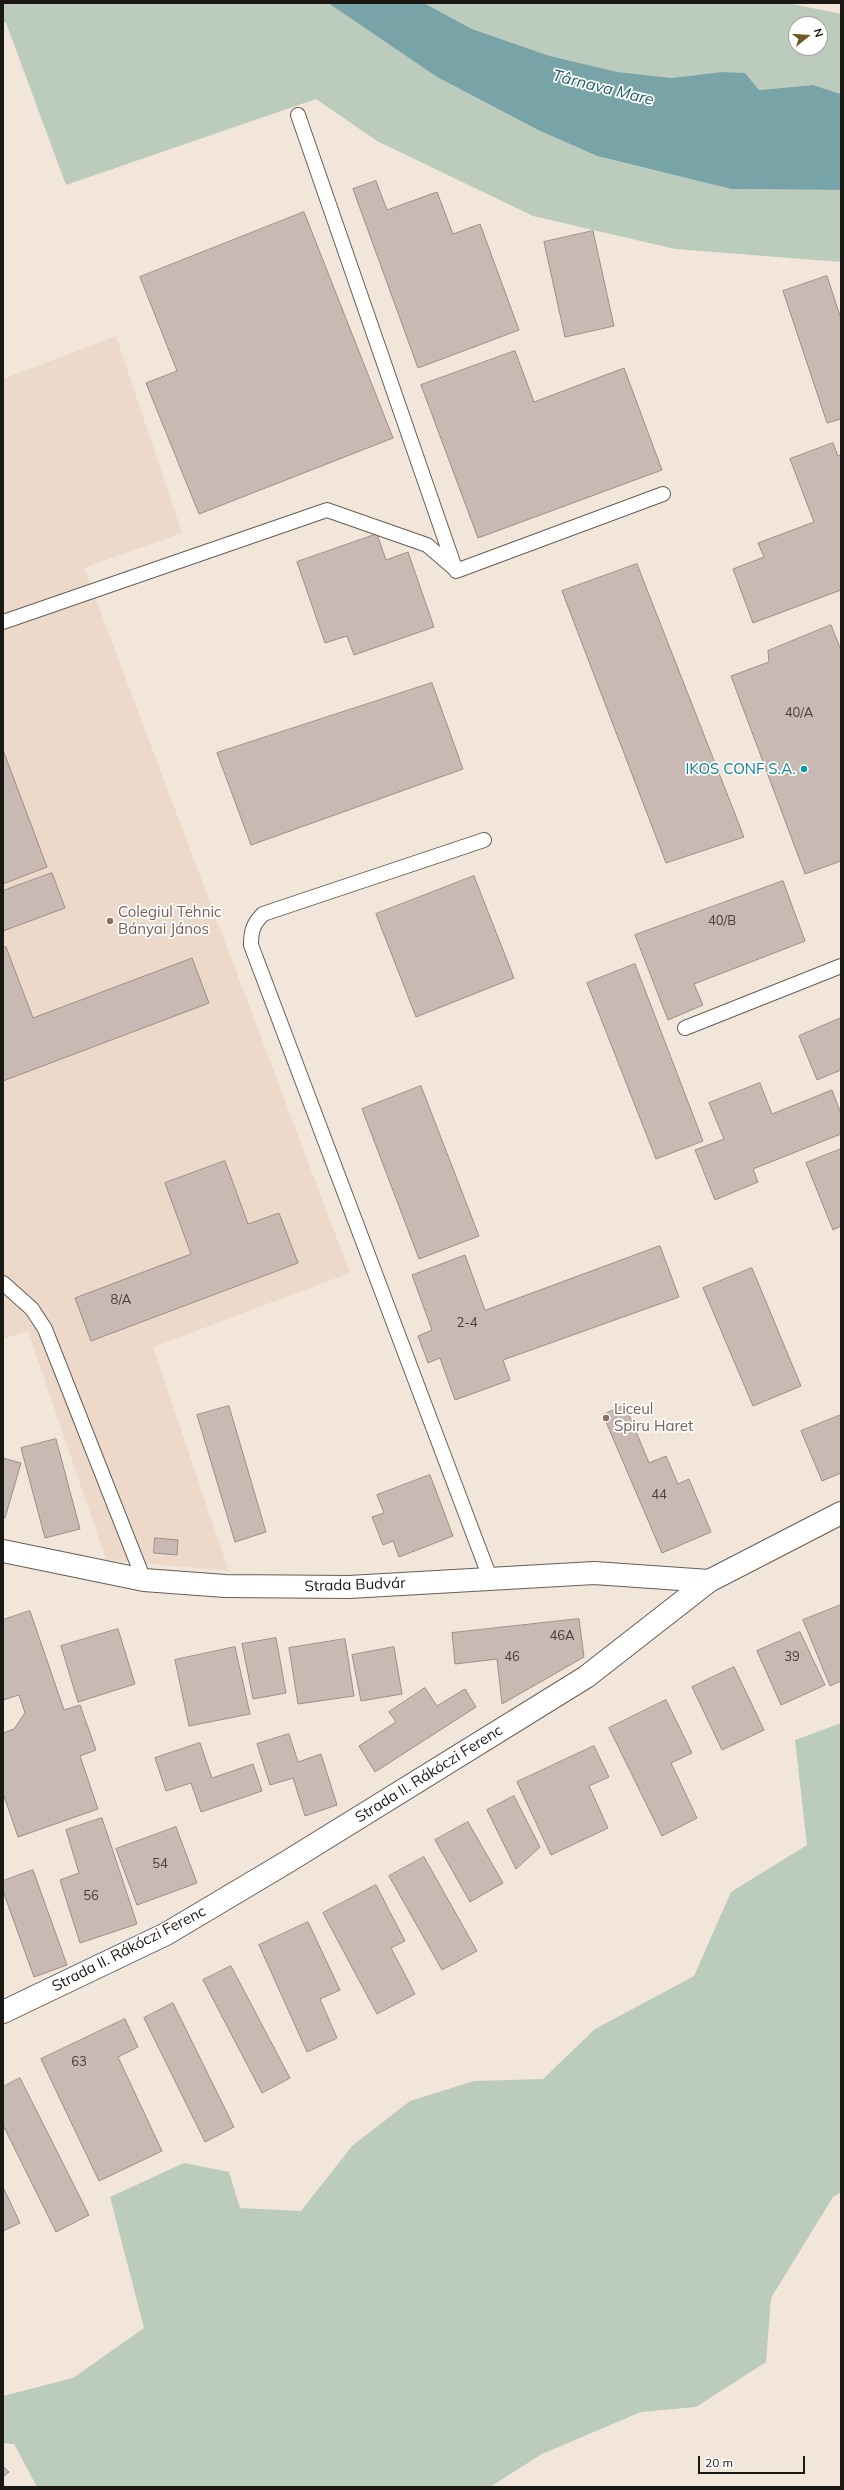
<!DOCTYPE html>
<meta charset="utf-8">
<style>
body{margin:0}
#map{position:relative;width:844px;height:2490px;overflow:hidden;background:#f2e6db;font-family:Mulish,sans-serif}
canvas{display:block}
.frame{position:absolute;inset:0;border:4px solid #1b1713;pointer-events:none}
.north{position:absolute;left:788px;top:16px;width:40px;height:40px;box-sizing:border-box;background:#fff;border:1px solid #a4a2a1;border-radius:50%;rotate:73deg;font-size:11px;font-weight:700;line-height:16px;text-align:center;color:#1b1713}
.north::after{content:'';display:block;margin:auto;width:14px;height:18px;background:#6d5827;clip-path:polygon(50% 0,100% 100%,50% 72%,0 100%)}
.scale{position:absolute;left:698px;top:2456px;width:107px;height:18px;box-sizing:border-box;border:2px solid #1b1713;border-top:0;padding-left:5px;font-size:12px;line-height:14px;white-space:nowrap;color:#1b1713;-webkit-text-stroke:3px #fff;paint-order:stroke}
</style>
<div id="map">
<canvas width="844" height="2490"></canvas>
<div class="frame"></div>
<div class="north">N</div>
<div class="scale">20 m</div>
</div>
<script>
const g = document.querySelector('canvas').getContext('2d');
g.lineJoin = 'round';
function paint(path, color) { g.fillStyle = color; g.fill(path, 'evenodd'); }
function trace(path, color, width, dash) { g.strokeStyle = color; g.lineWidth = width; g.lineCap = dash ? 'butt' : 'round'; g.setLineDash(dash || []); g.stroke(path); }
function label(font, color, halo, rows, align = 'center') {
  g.font = font + ' Mulish,sans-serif'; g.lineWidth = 3.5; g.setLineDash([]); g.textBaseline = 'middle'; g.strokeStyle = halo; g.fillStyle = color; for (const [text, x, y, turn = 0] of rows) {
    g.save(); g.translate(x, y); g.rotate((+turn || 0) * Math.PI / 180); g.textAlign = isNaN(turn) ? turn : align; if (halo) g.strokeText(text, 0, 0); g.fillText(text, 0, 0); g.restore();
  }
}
paint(new Path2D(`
 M116 336 182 533 84 568 350 1273 153 1347 229 1571 106 1560 28 1331 3 1339V379Z`), '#ecd9c9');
paint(new Path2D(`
 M3 3H328L437 77 538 130 597 156 731 189 841 190V262L675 249 533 216 377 141 316 99 66 185 6 23 3 22Z
 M424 3H788L841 14V94L813 85 759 90 721 72 672 78 618 72 550 56 472 29ZM796 24H820V48H796Z
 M841 1723V2192L833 2197 771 2298 766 2362 696 2407 641 2412 542 2454 490 2487H37L14 2444 3 2443V2396L73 2378 144 2328 110 2197 184 2163 229 2172 240 2208 301 2211 352 2146 410 2101 474 2081 543 2079 595 2029 694 1976 731 1892 807 1845 795 1740Z`), '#bcccbc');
paint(new Path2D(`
 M328 3H424L472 29 550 56 618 72 672 78 721 72 745 73 759 90 813 85 841 94V190L731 189 597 156 538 130 437 77Z`), '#78a4a7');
const building = new Path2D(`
 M376 181 387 210 437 192 453 234 480 224 519 330 418 368 353 189Z
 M304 212 393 438 199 514 146 383 177 371 140 277Z
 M593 231 614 326 565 337 544 242Z
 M827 276 841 319V419L827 423 783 291Z
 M515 351 534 402 624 368 662 470 478 538 421 385Z
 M833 443 838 456 841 455V590L753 623 733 569 764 557 758 543 814 522 790 459Z
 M377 534 386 560 408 552 434 627 354 655 347 636 325 643 297 562Z
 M637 564 744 837 666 863 562 591Z
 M831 625 841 650V861L805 874 731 676 769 662 768 651Z
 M432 683 463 769 251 845 217 753Z
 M3 750 47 867 3 884Z
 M52 873 65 908 3 931V891Z
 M474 876 514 978 416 1017 376 914Z
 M783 881 805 941 694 984 703 1005 668 1020 635 935Z
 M6 947 33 1018 192 958 209 1003 3 1081V948Z
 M635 964 703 1141 656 1159 587 983Z
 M841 1018V1070L817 1080 799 1036Z
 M760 1083 772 1114 832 1090 841 1114V1134L753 1169 758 1182 715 1200 695 1150 724 1139 709 1103Z
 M421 1086 479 1236 419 1259 362 1109Z
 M841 1149V1226L833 1230 806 1163Z
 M225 1161 248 1224 279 1213 298 1263 91 1341 75 1298 191 1254 165 1183Z
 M660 1246 679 1297 503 1360 510 1380 455 1400 440 1358 428 1363 418 1336 432 1330 412 1275 465 1255 485 1310Z
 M752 1268 801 1386 753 1406 703 1288Z
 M625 1405 649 1463 666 1456 678 1484 689 1479 711 1532 662 1553 603 1415Z
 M229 1406 266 1532 235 1542 197 1415Z
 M841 1415V1473L822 1481 801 1431Z
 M56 1439 80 1529 45 1538 21 1448Z
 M3 1458 21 1463 5 1518H3Z
 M430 1475 453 1536 399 1557 393 1541 383 1545 372 1517 384 1513 377 1495Z
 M155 1538 178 1540 177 1555 154 1553Z
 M841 1605V1681L830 1686 803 1620Z
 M30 1611 64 1710 80 1705 96 1750 80 1756 98 1809 18 1837 3 1793V1733L14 1729 25 1713 19 1695 3 1700V1620Z
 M579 1619 584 1657 502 1704 497 1659 455 1664 452 1633Z
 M118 1629 135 1684 78 1702 61 1646Z
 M800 1632 825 1685 781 1705 757 1651Z
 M276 1638 286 1693 253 1699 242 1644Z
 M345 1639 354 1696 298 1704 289 1648Z
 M235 1647 250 1714 189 1726 175 1660Z
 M394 1647 402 1694 361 1701 352 1655Z
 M734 1667 764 1730 722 1750 692 1687Z
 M425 1688 437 1706 465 1689 476 1707 375 1772 359 1746 396 1722 389 1712Z
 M666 1700 692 1753 671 1763 697 1818 662 1836 609 1728Z
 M289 1734 298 1762 321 1754 337 1805 305 1816 293 1778 270 1785 257 1744Z
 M200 1743 212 1778 253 1764 262 1791 201 1812 191 1783 166 1791 155 1758Z
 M594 1746 609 1777 589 1786 608 1828 551 1855 517 1782Z
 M514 1796 540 1847 516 1869 487 1810Z
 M102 1818 137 1924 80 1943 60 1880 79 1873 66 1830Z
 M468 1822 503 1883 470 1902 435 1840Z
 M176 1827 197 1883 137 1905 116 1849Z
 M424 1857 477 1951 442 1970 389 1876Z
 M33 1870 67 1965 34 1977 3 1891V1881Z
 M376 1885 405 1941 391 1948 415 1994 377 2014 323 1913Z
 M308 1922 340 1990 320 1999 337 2038 307 2052 259 1945Z
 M231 1966 290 2078 262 2093 203 1980Z
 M173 2003 234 2127 205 2142 144 2018Z
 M125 2019 138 2047 118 2057 162 2151 99 2181 41 2059Z
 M20 2078 89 2215 56 2232 3 2125V2087Z
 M3 2187 20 2223 3 2231Z
 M3 2466 9 2472 3 2477Z`);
paint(building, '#c8b9b2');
trace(building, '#9c8e88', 1);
const lane = new Path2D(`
 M298 115 456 571 663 494
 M3 622 327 510 427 545 455 569
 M484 840 263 914C253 924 251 931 251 945L490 1578
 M685 1028 841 966
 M3 1283 32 1309 45 1329 144 1580`);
const street = new Path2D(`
 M3 1551 144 1580 225 1586 349 1587 594 1573 709 1581`);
const secondary = new Path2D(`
 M3 2012 166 1934 287 1862 586 1677 709 1581 841 1513`);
trace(lane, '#675d54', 16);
trace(street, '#675d54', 24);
trace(secondary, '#675d54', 24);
trace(lane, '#fff', 14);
trace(street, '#fff', 22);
trace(secondary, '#fff', 22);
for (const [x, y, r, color] of [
 [804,769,4,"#0f9aa8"],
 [110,921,4,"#8d6e63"],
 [606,1418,4,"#8d6e63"]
]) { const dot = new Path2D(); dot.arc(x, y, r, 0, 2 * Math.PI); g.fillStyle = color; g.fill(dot); trace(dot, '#fff', 1.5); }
label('13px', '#46403b', null, [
 ["40/A",799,713],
 ["40/B",722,921],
 ["8/A",121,1300],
 ["2-4",467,1323],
 ["44",659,1495],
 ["46A",562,1636],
 ["46",512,1657],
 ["39",792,1657],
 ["54",160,1864],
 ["56",91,1896],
 ["63",79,2062]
]);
label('15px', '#0d838f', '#fff', [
 ["IKOS CONF S.A.",796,769]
], 'right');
label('15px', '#785e54', '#fff', [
 ["Colegiul Tehnic",118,912],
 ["Bányai János",118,929],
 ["Liceul",614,1409],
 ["Spiru Haret",614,1426]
], 'left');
label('15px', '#1b1713', '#fff', [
 ["Strada Budvár",355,1585,-2],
 ["Strada II. Rákóczi Ferenc",429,1774,-32],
 ["Strada II. Rákóczi Ferenc",129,1949,-27]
]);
label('italic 16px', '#215e62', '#fff', [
 ["Târnava Mare",603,88,14]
]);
</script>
